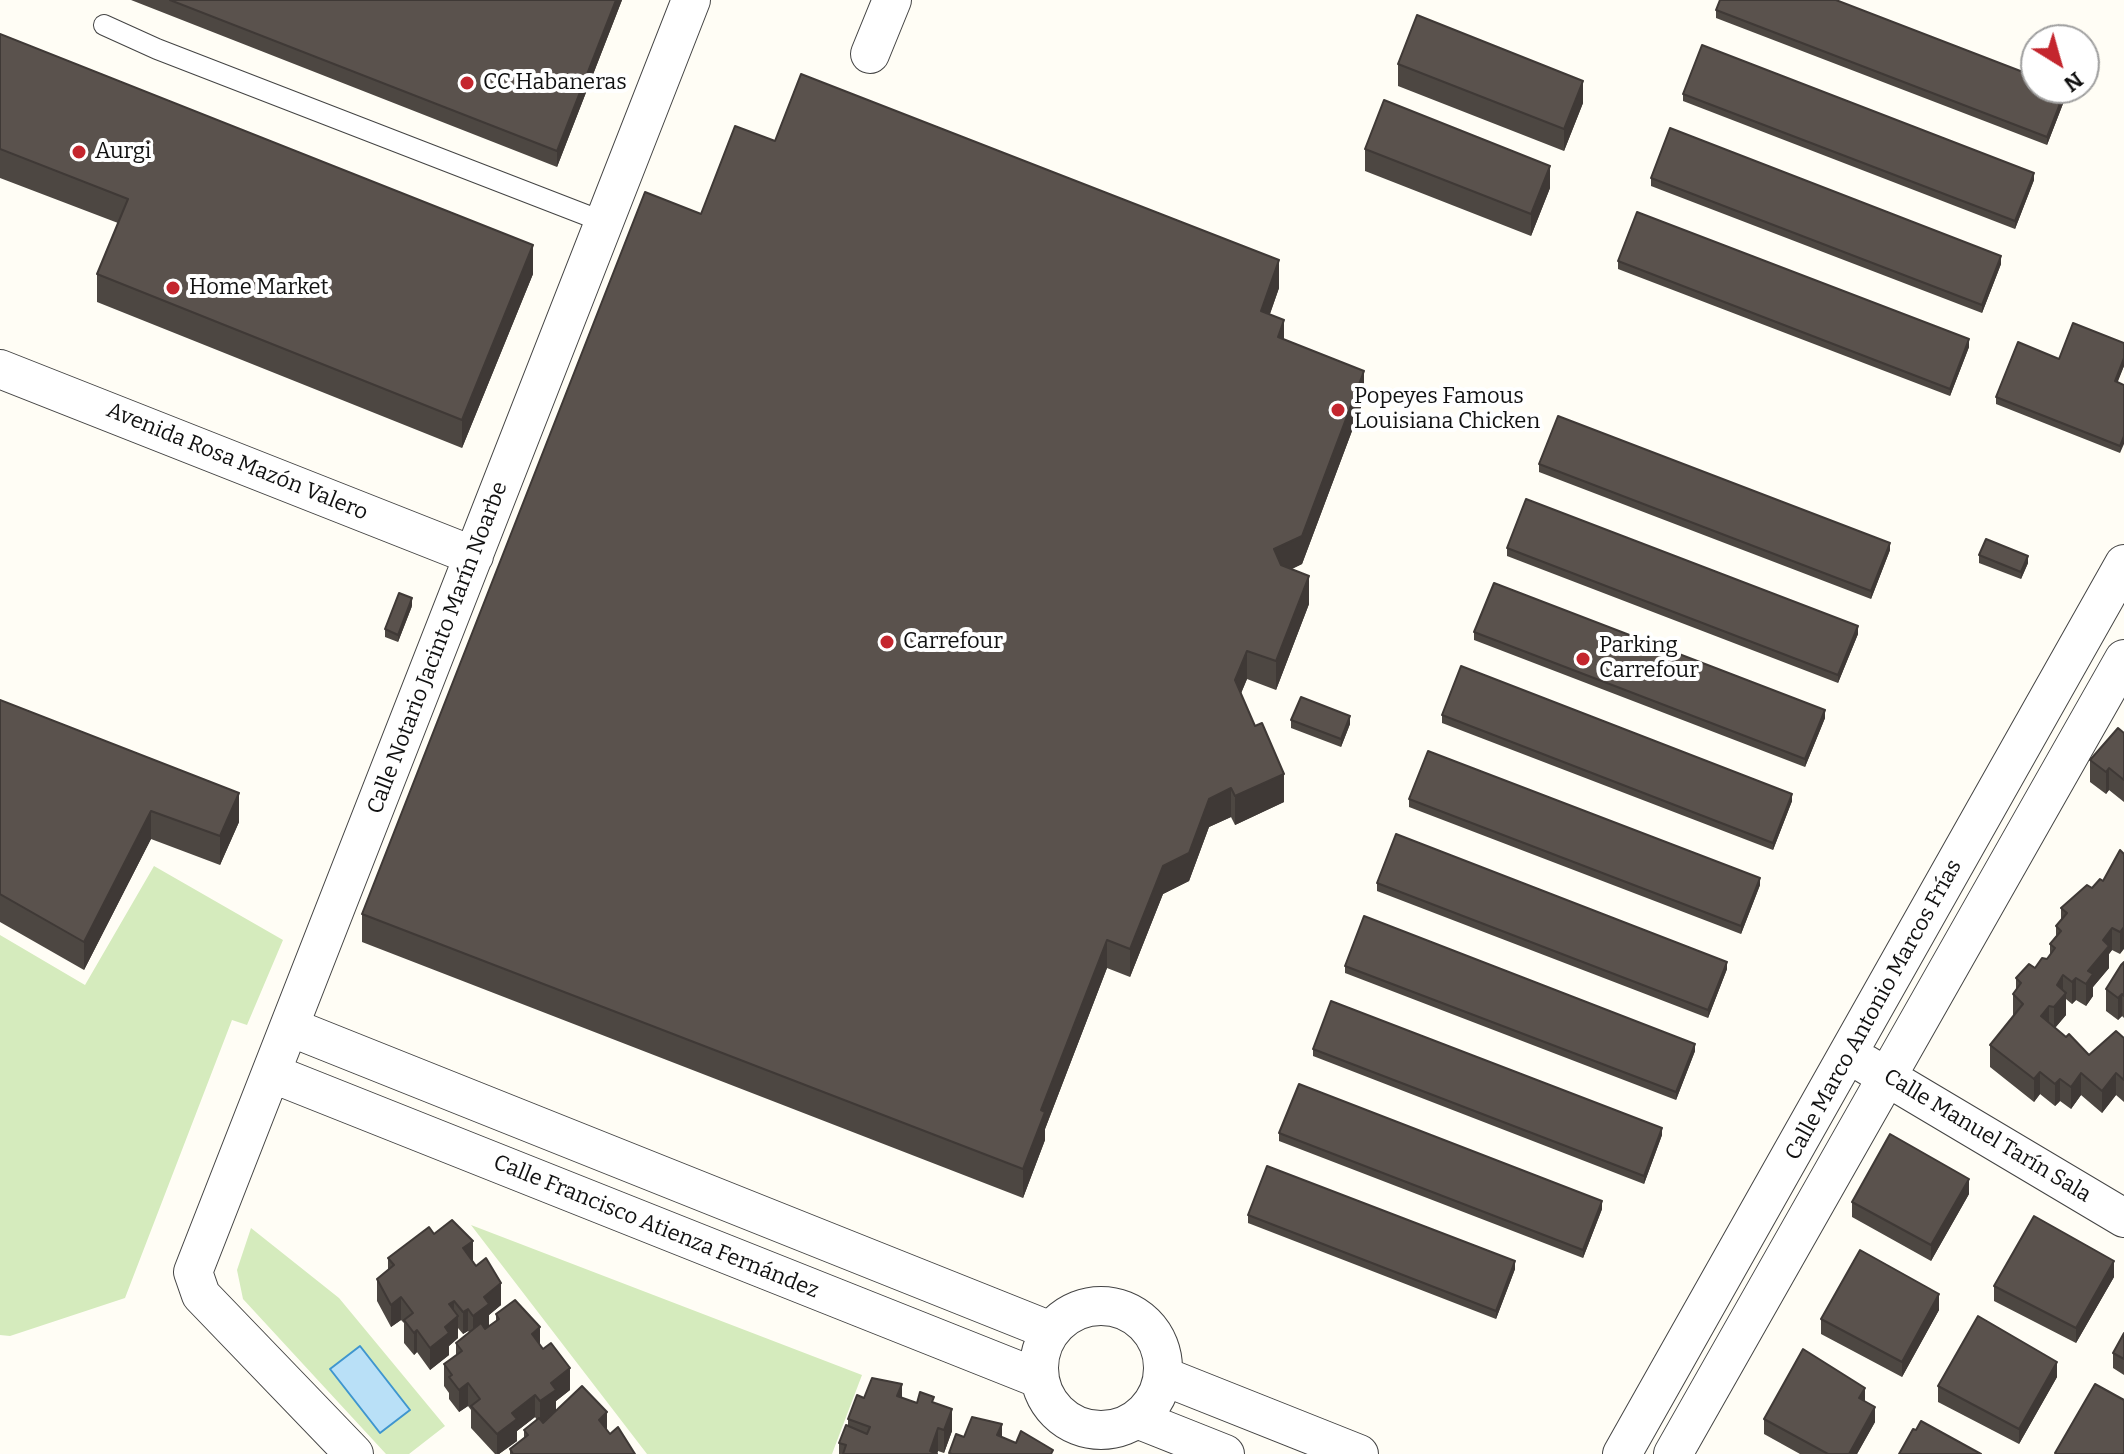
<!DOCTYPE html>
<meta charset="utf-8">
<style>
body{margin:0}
#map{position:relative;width:2124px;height:1454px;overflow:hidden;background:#fffdf5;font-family:Bitter,serif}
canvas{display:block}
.north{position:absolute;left:2020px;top:24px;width:80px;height:80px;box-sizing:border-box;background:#fff;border:2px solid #a0a0a0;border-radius:50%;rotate:143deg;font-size:22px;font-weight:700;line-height:32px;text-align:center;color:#111}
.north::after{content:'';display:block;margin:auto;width:28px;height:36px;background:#c4262e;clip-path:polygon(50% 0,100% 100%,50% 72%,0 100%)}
</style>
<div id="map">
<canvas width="2124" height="1454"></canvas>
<div class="north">N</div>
</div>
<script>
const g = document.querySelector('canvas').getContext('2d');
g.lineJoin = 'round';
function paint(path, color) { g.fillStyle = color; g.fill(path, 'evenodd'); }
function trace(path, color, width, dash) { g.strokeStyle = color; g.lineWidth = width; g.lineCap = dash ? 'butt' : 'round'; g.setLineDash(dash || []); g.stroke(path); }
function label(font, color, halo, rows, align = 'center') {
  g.font = font + ' Bitter,serif'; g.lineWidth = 8; g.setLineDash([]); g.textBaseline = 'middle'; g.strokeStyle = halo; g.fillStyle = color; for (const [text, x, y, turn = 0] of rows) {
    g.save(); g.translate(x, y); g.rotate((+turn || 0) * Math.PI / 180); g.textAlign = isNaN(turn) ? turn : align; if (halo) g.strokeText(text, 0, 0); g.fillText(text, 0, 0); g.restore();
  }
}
paint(new Path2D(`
 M154 866 283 940 247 1025 232 1020 125 1298 10 1336 0 1335V935L85 985Z
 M471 1225 862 1375 832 1454H647Z
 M251 1228 339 1298 445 1426 409 1454H386L243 1299 237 1270Z`), '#d5ebbd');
const water = new Path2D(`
 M360 1346 410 1410 380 1433 330 1369Z`);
paint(water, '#b9e0f7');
trace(water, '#3f96cf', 2);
const lane = new Path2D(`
 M104 25 157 49 604 222`);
const street = new Path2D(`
 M870 54 892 0
 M0 369 474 556
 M290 1027 1051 1331
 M1865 1064 2124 1218
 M271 1073 1040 1379
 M1039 1368a62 62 0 1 1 124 0a62 62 0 1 1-124 0Z
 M1163 1376 1359 1454
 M1137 1419 1225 1454
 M354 1454 201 1295 193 1272 691 0
 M1622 1454 2124 564
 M1673 1454 2124 659`);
trace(lane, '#444', 22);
trace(street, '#444', 40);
trace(lane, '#fff', 20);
trace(street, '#fff', 38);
paint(new Path2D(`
 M131 0H622L557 167Z
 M1716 10 2066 96 2047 145 1716 18Z
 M0 34 533 274 462 448 97 302V274L118 223 0 178Z
 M1398 64 1583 103 1564 151 1398 86Z
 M1683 94 2034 180 2015 229 1683 101Z
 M775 141 1279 288 1270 314 1284 340 1364 399 1302 564 1292 569 1309 604 1276 690 1247 679 1241 693 1284 802 1235 825 1231 817 1209 827 1189 881 1163 894 1130 977 1107 968 1045 1129V1140L1023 1198 362 942V914L701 214Z
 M1365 149 1550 188 1531 236 1365 171Z
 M1651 178 2001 264 1982 313 1651 186Z
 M1618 261 1969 347 1950 396 1618 269Z
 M2059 359 2124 366 2117 382 2124 385 2120 453 1996 404V397Z
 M1539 464 1890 550 1871 599 1539 472Z
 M1507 548 1858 634 1838 683 1507 556Z
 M1979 555 2028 563 2021 579 1979 563Z
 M412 606 398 642 385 637V629Z
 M1474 632 1825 718 1805 767 1474 640Z
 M0 700 239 822 220 865 151 839 84 970 0 922Z
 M1442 715 1792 801 1773 850 1442 723Z
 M1291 720 1350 724 1341 747 1291 728Z
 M2124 733V817V802L2109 790 2106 794 2090 782V760Z
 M1409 799 1760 885 1741 934 1409 807Z
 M2120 850V954L2112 950 2109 954V968L2093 987V996L2086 1006 2076 1000 2072 1004 2066 999V1015L2055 1028 2089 1055 2124 1038V1102L2116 1095 2102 1113 2081 1095 2071 1109 2060 1101 2055 1106 2040 1094 2034 1102 1990 1067V1045L2013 1016V994L2016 990V978L2035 968 2047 959 2050 955V944L2056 936V926L2061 920V908L2103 881Z
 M1377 883 1727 969 1708 1018 1377 891Z
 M2124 962V1018L2122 1016 2118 1020 2106 1011V989Z
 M1345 966 1695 1051 1676 1100 1345 973Z
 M1313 1049 1662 1135 1644 1184 1313 1056Z
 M1279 1133 1602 1209 1583 1258 1279 1141Z
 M1969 1194 1931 1261 1852 1217V1202Z
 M1248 1215 1515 1269 1496 1319 1248 1223Z
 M434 1234 473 1261 501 1305 489 1315V1326L496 1321V1314L540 1345 570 1390 556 1401V1411L607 1431 635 1454H510V1449L524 1438V1430L537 1420 535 1417 517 1431V1441L499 1454H495L471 1428V1410L468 1406 459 1412 449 1399V1393L444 1386V1364L456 1355V1343L469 1332 468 1331 463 1334 458 1328V1338L449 1346V1355L430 1370 417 1352 414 1355 404 1343V1323L401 1320 391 1327 377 1301V1279L388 1270V1258Z
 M2114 1277 2076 1343 1994 1301V1286Z
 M1939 1310 1902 1377 1821 1334V1319Z
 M2124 1333V1375L2113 1368V1353Z
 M2057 1377 2019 1444 1938 1402V1386Z
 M864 1398H902L917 1403 934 1402 952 1431 944 1453 938 1451 937 1454H839V1443L848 1426V1419Z
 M1865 1402 1875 1422 1857 1454H1800L1764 1434V1419Z`), '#4d4742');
paint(new Path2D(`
 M616 0H622L557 167V151Z
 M1583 81V103L1564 151V129Z
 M2066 88V96L2047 145V137Z
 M1550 166V188L1531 236V214Z
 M2034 173V180L2015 229V221Z
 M533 245V274L462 448V420Z
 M2001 256V264L1982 313V305Z
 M1279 260V288L1261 339V311Z
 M1284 320V348L1278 337Z
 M1969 339V347L1950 396V389Z
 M2124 358V366L2115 389V381Z
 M1364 371V399L1302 564 1274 577V549Z
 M2124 436V444L2120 453V446Z
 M1890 543V550L1871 599V591Z
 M2028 556V563L2021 579V572Z
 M1309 576V604L1276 690V661Z
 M412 598V606L398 642V635Z
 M1858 626V634L1838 683V675Z
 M1247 651V679L1235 708V680Z
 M1825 710V718L1805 767V759Z
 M1350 716V724L1341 747V739Z
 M2109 768V790L2106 794V772Z
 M1284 774V802L1235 825V796Z
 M1231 788V817L1209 827 1189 881 1163 894 1130 977V949L1163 866 1209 799Z
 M239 793V822L220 865V836Z
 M1792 794V801L1773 850V843Z
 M151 811V839L84 970V942Z
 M1760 878V885L1741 934V926Z
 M2124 927V949L2120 954V932Z
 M2112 928V950L2109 954V968L2093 987V996L2086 1006V984L2088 971 2103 940Z
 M1107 940V968L1045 1129V1140L1023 1198V1169L1041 1110Z
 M1727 962V969L1708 1018V1010Z
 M2063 975V996L2066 993V1015L2054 1029V1007L2057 985Z
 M2076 978V1000L2072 1004V982Z
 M2122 994V1016L2118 1020V998Z
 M2049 1006V1028L2041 1016Z
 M1695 1044V1051L1676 1100V1092Z
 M2040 1072V1094L2034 1102V1079Z
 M2081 1073V1095L2071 1109V1087Z
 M2116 1073V1095L2102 1113V1091Z
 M2060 1079V1101L2055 1106V1084Z
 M1662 1128V1135L1644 1184V1176Z
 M1969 1179V1194L1931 1261V1245Z
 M1602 1201V1209L1583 1258V1250Z
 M473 1241V1263L463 1248Z
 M1515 1261V1269L1496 1319V1311Z
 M2114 1261V1277L2076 1343V1328Z
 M501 1283V1305L489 1315V1326L473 1338V1316L484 1297Z
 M1939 1294V1310L1902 1377V1362Z
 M401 1297V1320L391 1327V1305Z
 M454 1301V1320L458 1316V1338L449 1346V1355L430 1370V1348L445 1327 449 1304Z
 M468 1309V1331L463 1334V1312Z
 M540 1327V1349L532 1334Z
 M417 1330V1352L414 1355V1333Z
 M2057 1362V1377L2019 1444V1429Z
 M570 1368V1390L556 1401V1412L540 1424V1401L551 1383Z
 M468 1383V1406L459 1412V1390Z
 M902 1384V1406L897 1396Z
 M1865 1388V1403L1859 1398Z
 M535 1395V1417L517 1431V1441L499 1454H497V1434L512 1413Z
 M1875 1407V1422L1857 1454H1849Z
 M952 1409V1431L944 1453V1430Z
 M607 1412V1435L599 1420Z
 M1002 1424V1446L997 1435Z
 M938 1428V1451L937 1454 930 1451Z`), '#3f3936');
const building = new Path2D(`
 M170 0H616L557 151Z
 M1720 0H1836L2036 77V88H2066L2047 137 1716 10Z
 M1417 15 1583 81 1564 129 1398 64Z
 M0 34 533 245 462 420 97 274 128 199 0 149Z
 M1702 45 2034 173 2015 221 1683 94Z
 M801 74 1279 260 1261 311 1284 320 1278 337 1364 371 1302 536 1274 549 1281 565 1309 576 1276 661 1247 651 1235 680 1255 726 1262 723 1284 774 1235 796 1231 788 1209 799 1189 853 1163 866 1130 949 1107 940 1041 1110 1045 1112 1023 1169 362 914 645 192 701 214 735 126 775 141Z
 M1384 100 1550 166 1531 214 1365 149Z
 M1670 128 2001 256 1982 305 1651 178Z
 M1637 212 1969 339 1950 389 1618 261Z
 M2073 323 2124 343V358L2115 381 2124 385V436L2120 446 1996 397 2018 342 2059 359Z
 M1558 416 1890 543 1871 591 1539 464Z
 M1526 499 1858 626 1838 675 1507 548Z
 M1986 539 2028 556 2021 572 1979 555Z
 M1494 583 1825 710 1805 759 1474 632Z
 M399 593 412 598 398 635 385 629Z
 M1461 666 1792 794 1773 843 1442 715Z
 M1301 697 1350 716 1341 739 1291 720Z
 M0 700 239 793 220 836 151 811 84 942 0 894Z
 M2118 728 2124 733V780L2109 768 2106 772 2090 760Z
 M1428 751 1760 878 1741 926 1409 799Z
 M1396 834 1727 962 1708 1010 1377 883Z
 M2120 850 2124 854V927L2120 932 2112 928 2103 940 2109 946 2088 971 2093 974 2086 984 2076 978 2072 982 2063 975 2057 985 2066 993 2054 1007 2049 1006 2041 1016 2066 1037 2069 1034 2089 1055 2116 1031 2124 1038V1080L2116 1073 2102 1091 2081 1073 2071 1087 2060 1079 2055 1084 2040 1072 2034 1079 1990 1045 2023 1004 2013 994 2021 983 2016 978 2029 964 2035 968 2042 958 2047 959 2055 948 2050 944 2061 931 2056 926 2067 913 2061 908 2087 885 2092 888 2100 879 2103 881Z
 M1364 916 1695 1044 1676 1092 1345 966Z
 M2124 962V996L2122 994 2118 998 2106 989 2121 965Z
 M1331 1001 1662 1128 1644 1176 1313 1049Z
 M1299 1084 1602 1201 1583 1250 1279 1133Z
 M1890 1134 1969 1179 1931 1245 1852 1202Z
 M1267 1166 1515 1261 1496 1311 1248 1215Z
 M2034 1216 2114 1261 2076 1328 1994 1286Z
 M452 1220 473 1241 463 1248 476 1266 486 1258 501 1283 484 1297 489 1304 473 1316 468 1309 463 1312 454 1301 449 1304 458 1316 445 1327 449 1333 430 1348 417 1330 414 1333 404 1320 413 1313 401 1297 391 1305 377 1279 394 1265 388 1258 429 1227 434 1234Z
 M1860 1250 1939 1294 1902 1362 1821 1319Z
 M515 1300 540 1327 532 1334 543 1349 551 1343 570 1368 551 1383 556 1390 540 1401 535 1395 512 1413 517 1419 497 1434 471 1406 480 1399 468 1383 459 1390 449 1377 452 1375 444 1364 462 1351 456 1343 481 1323 485 1329 499 1319 496 1314Z
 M1978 1316 2057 1362 2019 1429 1938 1386Z
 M2124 1333V1359L2113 1353Z
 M1803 1349 1865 1388 1859 1398 1875 1407 1849 1454H1828L1764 1419Z
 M872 1378 902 1384 897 1396 917 1403 920 1392 934 1397 932 1402 952 1409 944 1430 938 1428 930 1451 937 1454H843L846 1445 839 1443 846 1425 867 1434 870 1427 848 1419 857 1395 864 1398Z
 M2095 1384 2124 1400V1454H2057L2055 1453Z
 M582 1386 607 1412 599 1420 610 1434 618 1427 635 1454H513L510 1449 528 1435 524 1430 539 1418 543 1423Z
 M972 1417 1002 1424 997 1435 1016 1443 1021 1431 1053 1450 1051 1454H952L949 1453 956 1434 964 1437Z
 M1921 1421 1981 1454H1899L1913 1429 1916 1430Z`);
paint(building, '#5a524d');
trace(building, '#3f3936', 2);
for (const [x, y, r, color] of [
 [467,83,8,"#c4262e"],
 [79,152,8,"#c4262e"],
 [173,288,8,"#c4262e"],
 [1338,410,8,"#c4262e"],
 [887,642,8,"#c4262e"],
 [1583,659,8,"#c4262e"]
]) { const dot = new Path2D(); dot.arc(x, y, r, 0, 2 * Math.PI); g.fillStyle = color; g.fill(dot); trace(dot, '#fff', 3); }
label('22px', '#111', '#fff', [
 ["CC Habaneras",483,83],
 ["Aurgi",95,152],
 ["Home Market",189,288],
 ["Popeyes Famous",1354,397],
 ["Louisiana Chicken",1354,422],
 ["Carrefour",903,642],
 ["Parking",1599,646],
 ["Carrefour",1599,671]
], 'left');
label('22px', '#111', '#fff', [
 ["Avenida Rosa Mazón Valero",237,462,22],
 ["Calle Notario Jacinto Marín Noarbe",438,648,-69],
 ["Calle Marco Antonio Marcos Frías",1874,1010,-61],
 ["Calle Manuel Tarín Sala",1987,1136,31],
 ["Calle Francisco Atienza Fernández",656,1227,22]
]);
</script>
